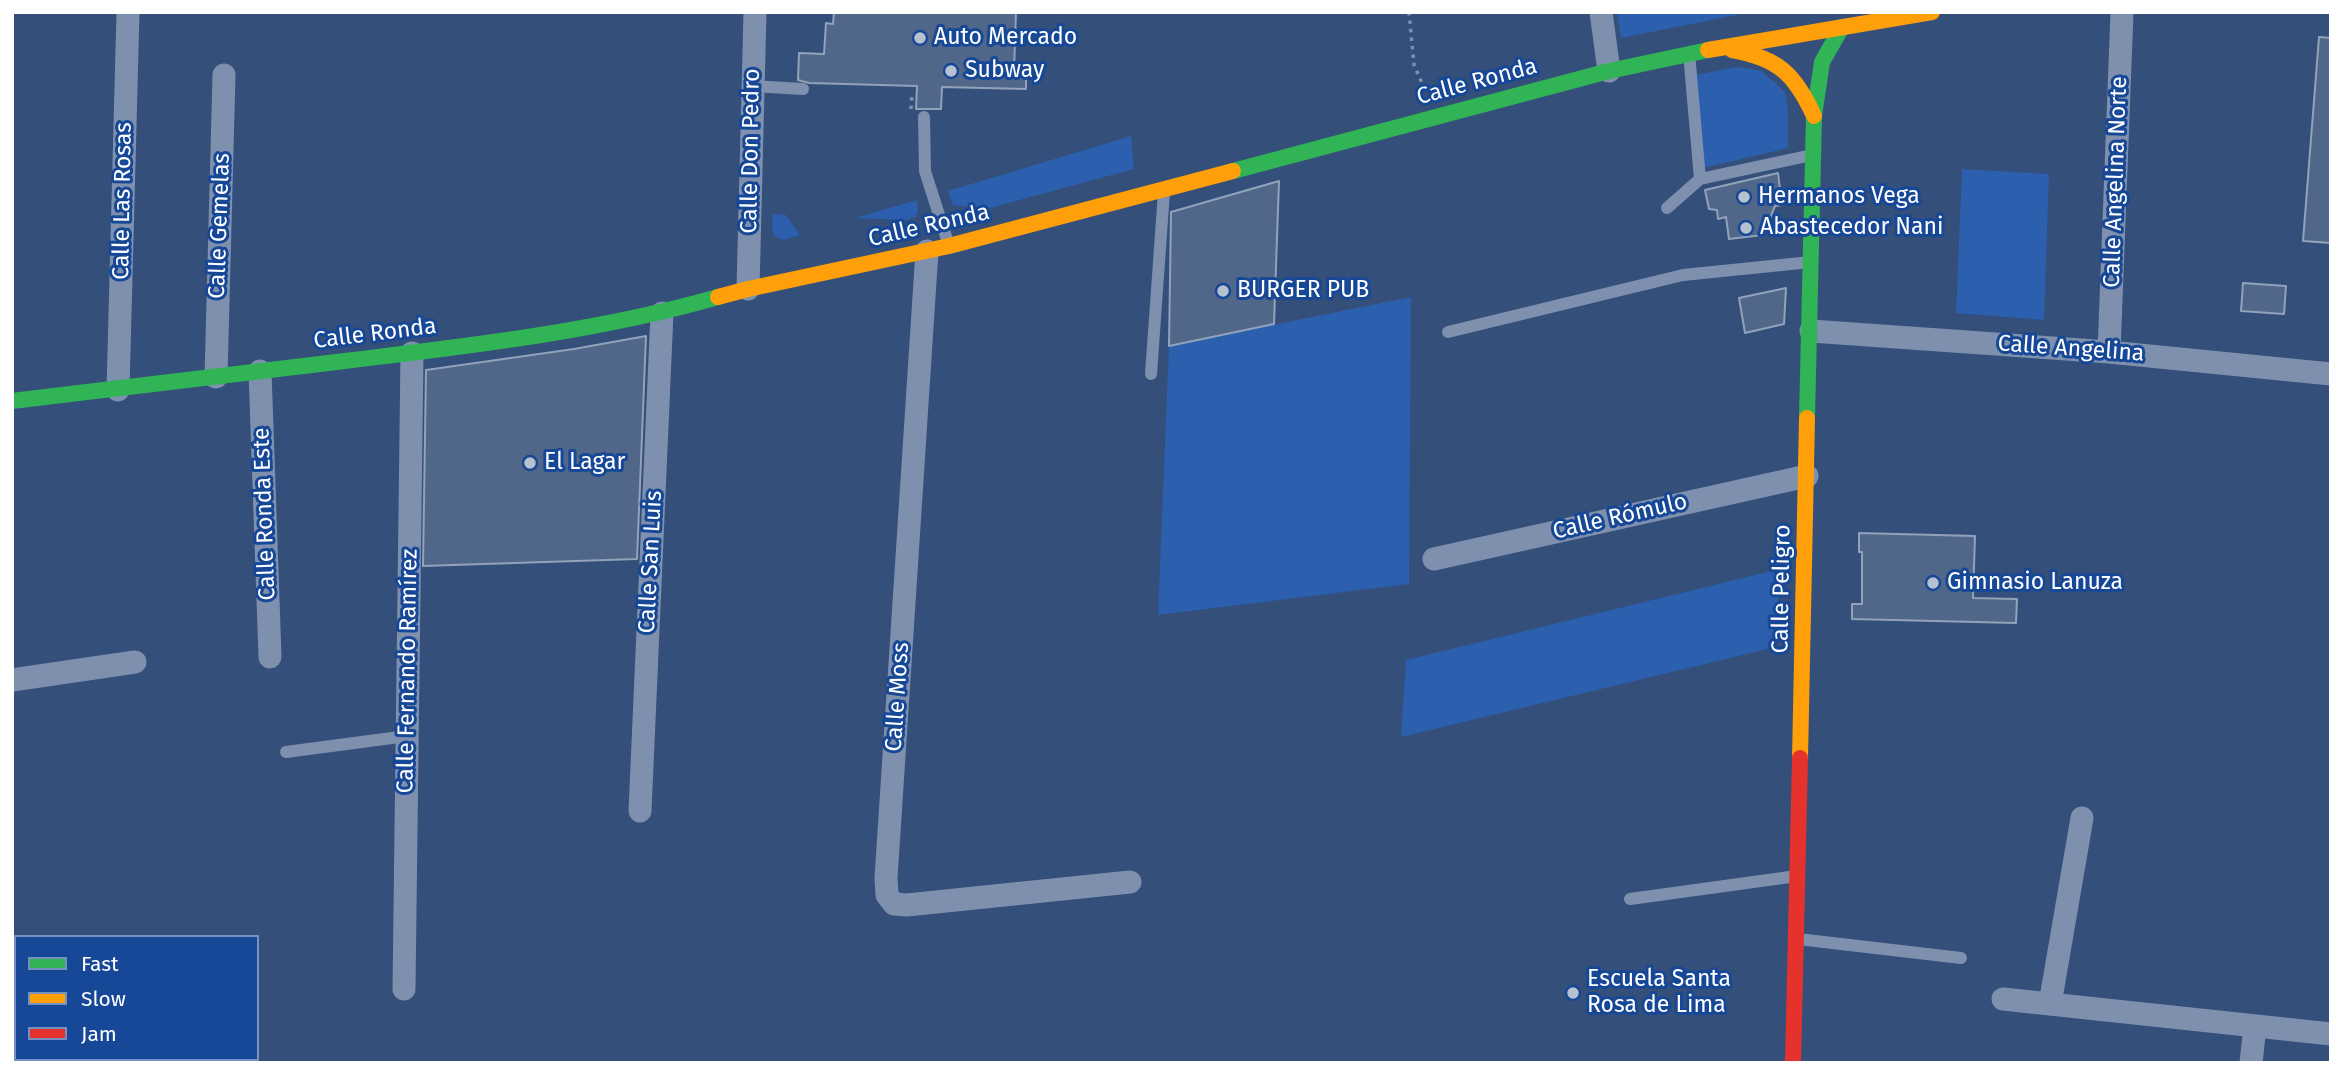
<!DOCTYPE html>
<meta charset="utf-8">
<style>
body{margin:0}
#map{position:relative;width:2343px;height:1075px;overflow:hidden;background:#344f7a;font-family:"Fira Sans",sans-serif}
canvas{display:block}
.frame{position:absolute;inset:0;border:14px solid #fff;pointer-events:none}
.legend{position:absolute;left:14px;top:935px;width:245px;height:126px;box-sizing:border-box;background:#174897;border:2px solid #7491c1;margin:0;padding:9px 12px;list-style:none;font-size:21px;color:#fff}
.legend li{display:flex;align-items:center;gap:14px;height:35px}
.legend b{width:35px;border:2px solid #7491c1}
</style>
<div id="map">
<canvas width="2343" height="1075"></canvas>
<div class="frame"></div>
<ul class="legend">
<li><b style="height:9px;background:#30b455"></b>Fast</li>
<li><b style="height:9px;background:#ff9f0a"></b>Slow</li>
<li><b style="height:9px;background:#e5322d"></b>Jam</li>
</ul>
</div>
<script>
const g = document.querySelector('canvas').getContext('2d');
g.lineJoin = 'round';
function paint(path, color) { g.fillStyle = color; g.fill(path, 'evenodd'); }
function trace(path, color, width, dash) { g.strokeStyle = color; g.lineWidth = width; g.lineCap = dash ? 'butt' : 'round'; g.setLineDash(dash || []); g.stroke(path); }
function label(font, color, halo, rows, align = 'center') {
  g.font = font + ' "Fira Sans",sans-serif'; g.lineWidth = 6; g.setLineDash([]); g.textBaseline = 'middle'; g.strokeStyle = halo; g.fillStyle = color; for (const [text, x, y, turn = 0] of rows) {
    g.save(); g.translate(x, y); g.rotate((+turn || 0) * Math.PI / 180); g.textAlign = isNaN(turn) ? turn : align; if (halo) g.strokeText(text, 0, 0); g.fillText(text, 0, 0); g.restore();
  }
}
paint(new Path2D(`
 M1617 12H1752L1621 38Z
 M1738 67 1762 71 1785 92 1788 111V148L1703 168 1694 75Z
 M1131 136 1134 169 986 209 953 205 948 191Z
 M1962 169 2049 174 2044 320 1956 313Z
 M917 200 918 212 915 217 906 220 855 218Z
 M773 214 786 215 800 235 784 240 775 237 772 228Z
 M1411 297 1409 584 1158 615 1169 346Z
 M1780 569 1776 647 1401 737 1406 660Z`), '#2c5fad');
const building = new Path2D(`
 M834 12H1016L1014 70 1026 71V89L942 87 941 109H916L917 86 809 83 798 80 799 53 824 54 826 23 833 24Z
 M2319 37 2331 38V243L2303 241Z
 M1778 173 1782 205 1775 206 1763 235 1729 239 1726 217 1718 219 1717 210 1709 209 1705 190Z
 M1279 181 1274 324 1169 346 1171 212Z
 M2243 283 2286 286 2284 314 2241 311Z
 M1786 288 1784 324 1745 333 1739 298Z
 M646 336 637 559 423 566 426 370 574 349Z
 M1859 533 1975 536 1973 598 2017 599 2016 623 1852 619V604H1862V552H1859Z`);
paint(building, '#516789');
trace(building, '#92a2ba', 2);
trace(new Path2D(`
 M1409 12 1414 65 1427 94
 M911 109 912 93`), '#7e90ad', 3.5, [3.5, 5]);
trace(new Path2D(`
 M1689 53 1700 179 1812 155
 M752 86 803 89
 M924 117 925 171 949 246
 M1667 208 1700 179
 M1448 332 1683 275 1811 262
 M1151 374 1164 192
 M286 752 407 736
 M1630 899 1797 876
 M1798 939 1961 958`), '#7e90ad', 12);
trace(new Path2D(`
 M1601 12 1609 71
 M927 251 886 878 887 895 894 904 907 905 1130 882
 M748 289 755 12
 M1811 331 2109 352 2331 374
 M2109 352 2122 12
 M260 371 270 657
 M216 377 224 75
 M118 390 128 12
 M1434 559 1807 476
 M12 680 135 662
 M640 811 662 313
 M404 989 412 353
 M2003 999 2331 1034
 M2050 1004 2082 818
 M2251 1063 2255 1026`), '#7e90ad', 23);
trace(new Path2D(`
 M1233 171 1609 71 1708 50
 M12 401C126 387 240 374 353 360 476 345 599 331 718 297
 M1807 418 1814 116 1822 62 1842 27`), '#30b455', 16);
trace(new Path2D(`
 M1708 50 1932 12
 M1732 50C1778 58 1795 74 1814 116
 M718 297 748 289 949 246 1233 171
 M1800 758 1807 418`), '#ff9f0a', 16);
trace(new Path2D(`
 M1793 1063 1800 758`), '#e5322d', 16);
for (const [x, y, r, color] of [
 [920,38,7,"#b8c1d0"],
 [951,71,7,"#b8c1d0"],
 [1744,197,7,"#b8c1d0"],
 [1746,228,7,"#b8c1d0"],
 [1223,291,7,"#b8c1d0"],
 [530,463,7,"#b8c1d0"],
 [1933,583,7,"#b8c1d0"],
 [1573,993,7,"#b8c1d0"]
]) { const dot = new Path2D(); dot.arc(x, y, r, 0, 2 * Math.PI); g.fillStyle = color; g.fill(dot); trace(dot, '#174897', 2.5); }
label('23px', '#fff', '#174897', [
 ["Auto Mercado",934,38],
 ["Subway",965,71],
 ["Hermanos Vega",1758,197],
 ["Abastecedor Nani",1760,228],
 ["BURGER PUB",1237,291],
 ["El Lagar",544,463],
 ["Gimnasio Lanuza",1947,583],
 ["Escuela Santa",1587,980],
 ["Rosa de Lima",1587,1006]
], 'left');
label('23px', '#fff', '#174897', [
 ["Calle Ronda",1477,82,-15],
 ["Calle Don Pedro",751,151,-89],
 ["Calle Angelina Norte",2116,182,-88],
 ["Calle Las Rosas",123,201,-89],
 ["Calle Gemelas",220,226,-88],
 ["Calle Ronda",929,226,-13],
 ["Calle Ronda",375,334,-7],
 ["Calle Angelina",2071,349,4],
 ["Calle Ronda Este",265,514,-92],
 ["Calle Rómulo",1620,517,-13],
 ["Calle San Luis",651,562,-87],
 ["Calle Peligro",1782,589,-89],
 ["Calle Fernando Ramírez",408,671,-89],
 ["Calle Moss",898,697,-86]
]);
</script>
